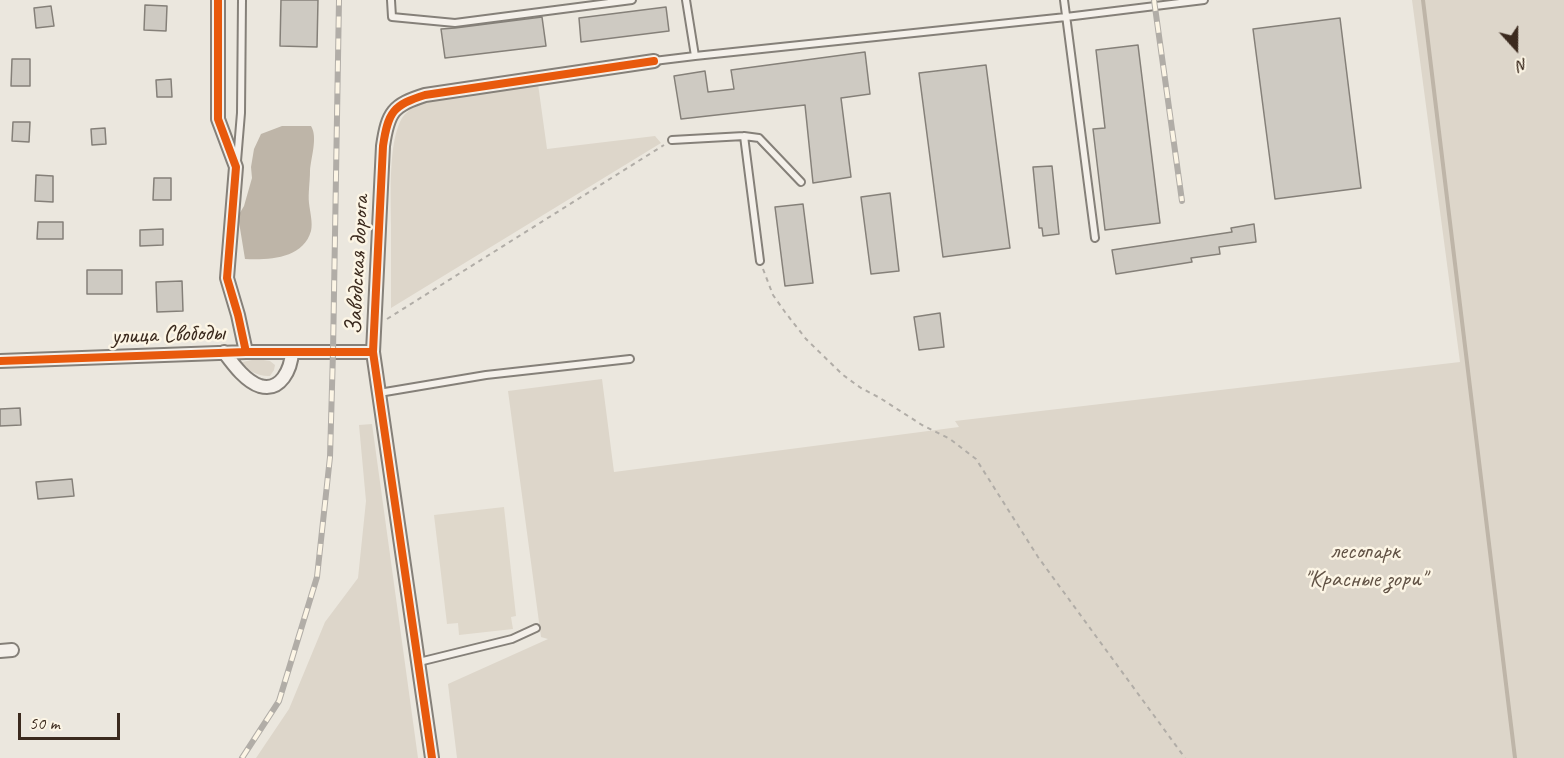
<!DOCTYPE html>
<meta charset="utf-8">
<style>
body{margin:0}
#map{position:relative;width:1564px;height:758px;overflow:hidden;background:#ebe7de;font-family:Caveat,sans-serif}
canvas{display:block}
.north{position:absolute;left:1486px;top:18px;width:60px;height:60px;-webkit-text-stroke:4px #fcf5e5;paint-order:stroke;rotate:159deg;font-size:16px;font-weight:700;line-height:24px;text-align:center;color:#3b2a1e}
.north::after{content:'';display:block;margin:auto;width:21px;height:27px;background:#3b2a1e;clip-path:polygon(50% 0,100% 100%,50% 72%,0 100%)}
.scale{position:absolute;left:18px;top:713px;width:102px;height:27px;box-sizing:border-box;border:3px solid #3b2a1e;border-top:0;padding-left:8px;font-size:18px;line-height:21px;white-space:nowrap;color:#3b2a1e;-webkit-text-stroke:4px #fcf5e5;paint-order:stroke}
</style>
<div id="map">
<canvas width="1564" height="758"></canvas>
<div class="north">N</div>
<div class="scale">50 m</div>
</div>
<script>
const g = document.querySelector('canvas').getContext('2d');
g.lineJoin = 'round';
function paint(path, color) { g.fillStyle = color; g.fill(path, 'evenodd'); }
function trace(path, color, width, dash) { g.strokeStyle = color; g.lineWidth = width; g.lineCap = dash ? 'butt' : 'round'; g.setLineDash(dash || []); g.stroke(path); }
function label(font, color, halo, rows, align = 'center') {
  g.font = font + ' Caveat,sans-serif'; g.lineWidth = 5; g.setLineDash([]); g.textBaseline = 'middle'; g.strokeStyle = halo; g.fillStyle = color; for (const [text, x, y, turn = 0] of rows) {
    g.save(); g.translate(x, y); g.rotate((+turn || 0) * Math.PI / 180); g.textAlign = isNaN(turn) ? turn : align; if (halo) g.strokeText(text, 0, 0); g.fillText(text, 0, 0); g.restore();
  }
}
paint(new Path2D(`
 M504 507 516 616 511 617 513 629 459 635 458 623 447 624 434 515Z`), '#dfd8cb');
paint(new Path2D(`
 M1412 0H1564V758H457L448 684 548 639 541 637 508 391 602 379 614 472 959 427 955 421 1460 362Z
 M538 84 547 149 655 136 661 143 391 308C391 280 391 252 391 224 391 196 388 142 402 118 408 109 419 104 428 99Z
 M257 359 270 361 275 365 274 370 270 376C260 377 247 371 242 362Z
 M372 424 418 758H256L289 709 325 622 358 578 366 501 359 425Z`), '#ddd6ca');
paint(new Path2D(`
 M282 126H311C318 137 311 157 310 171 310 182 308 193 309 203 310 212 313 223 311 231 303 259 269 260 245 259L238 216 244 206 252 178 251 167 254 149 261 134Z`), '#beb5a8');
trace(new Path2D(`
 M1423 0 1515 758`), '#beb5a8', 4);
const building = new Path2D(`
 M281 0H318L317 47 280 46Z
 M145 5 167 6 166 31 144 30Z
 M51 6 54 26 36 28 34 8Z
 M666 7 669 31 581 42 579 18Z
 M542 17 546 46 445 58 441 29 455 28Z
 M1340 18 1361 188 1275 199 1253 29Z
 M1138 45 1160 223 1105 230 1093 129 1105 128 1096 50Z
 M865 52 870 94 841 98 851 177 813 183 805 105 681 119 674 76 705 71 708 92 734 89 731 70Z
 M12 59H30V86H11Z
 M986 65 1010 248 943 257 919 73Z
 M171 79 172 97H157L156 80Z
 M13 122H30L29 142 12 141Z
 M105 128 106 144 92 145 91 129Z
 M1052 166 1059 234 1043 236 1042 228H1039L1033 167Z
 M36 175 53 176V202L35 201Z
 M154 178H171V200H153Z
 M890 193 899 271 871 274 861 197Z
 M803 204 813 283 785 286 775 207Z
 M38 222H63V239H37Z
 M1254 224 1256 242 1219 247 1220 254 1191 258 1192 262 1116 274 1112 250 1232 232 1231 228Z
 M163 229V245L140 246V230Z
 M87 270H122V294H87Z
 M182 281 183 311 157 312 156 282Z
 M940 313 944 347 919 350 914 317Z
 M20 408 21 425 0 426V409Z
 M72 479 74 496 38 499 36 482Z`);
paint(building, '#cecac2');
trace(building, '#858079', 1.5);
const lane = new Path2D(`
 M391 0 392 17 455 23 632 0
 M686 0 695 56 1066 17 1204 0
 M1064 0 1095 238
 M654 61 695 56
 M744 136 760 261
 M672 140 744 136 759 138 801 182
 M237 161 241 113 242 0
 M379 393 486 375 630 359
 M419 662 512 639 536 628`);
const street = new Path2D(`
 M218 0V119L236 167 227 278 238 315 246 352
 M224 352C233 364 245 381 260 386 281 392 291 369 292 352
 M0 361 246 352H373
 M0 651 12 650
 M432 758 373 352 383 146C388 112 393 105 425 95L654 61`);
trace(lane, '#858079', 10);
trace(street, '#858079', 16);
trace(new Path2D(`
 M763 269 773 295 785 312 806 339 843 375 861 388 880 398 922 425 950 439 976 459 1038 557 1185 758
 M387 319 664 145`), '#b1ada7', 2, [4.5, 4.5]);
trace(lane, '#f4f0ea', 6);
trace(street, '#f4f0ea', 12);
const rail = new Path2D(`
 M1154 0 1182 201
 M242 758 279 701 317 577 330 457 333 352 339 0`);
trace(rail, '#b1ada7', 6);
trace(rail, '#fcf5e5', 4, [11]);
trace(new Path2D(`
 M218 0V119L236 167 227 278 238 315 246 352
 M0 361 246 352H373
 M432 758 373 352 383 146C388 112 393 105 425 95L654 61`), '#e8590c', 8);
label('24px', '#3b2a1e', '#fcf5e5', [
 ["Заводская дорога",358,265,-87],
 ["улица Свободы",168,335,-2]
]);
label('24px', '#615245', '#fcf5e5', [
 ["лесопарк",1365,552],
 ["\"Красные зори\"",1365,580]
]);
</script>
